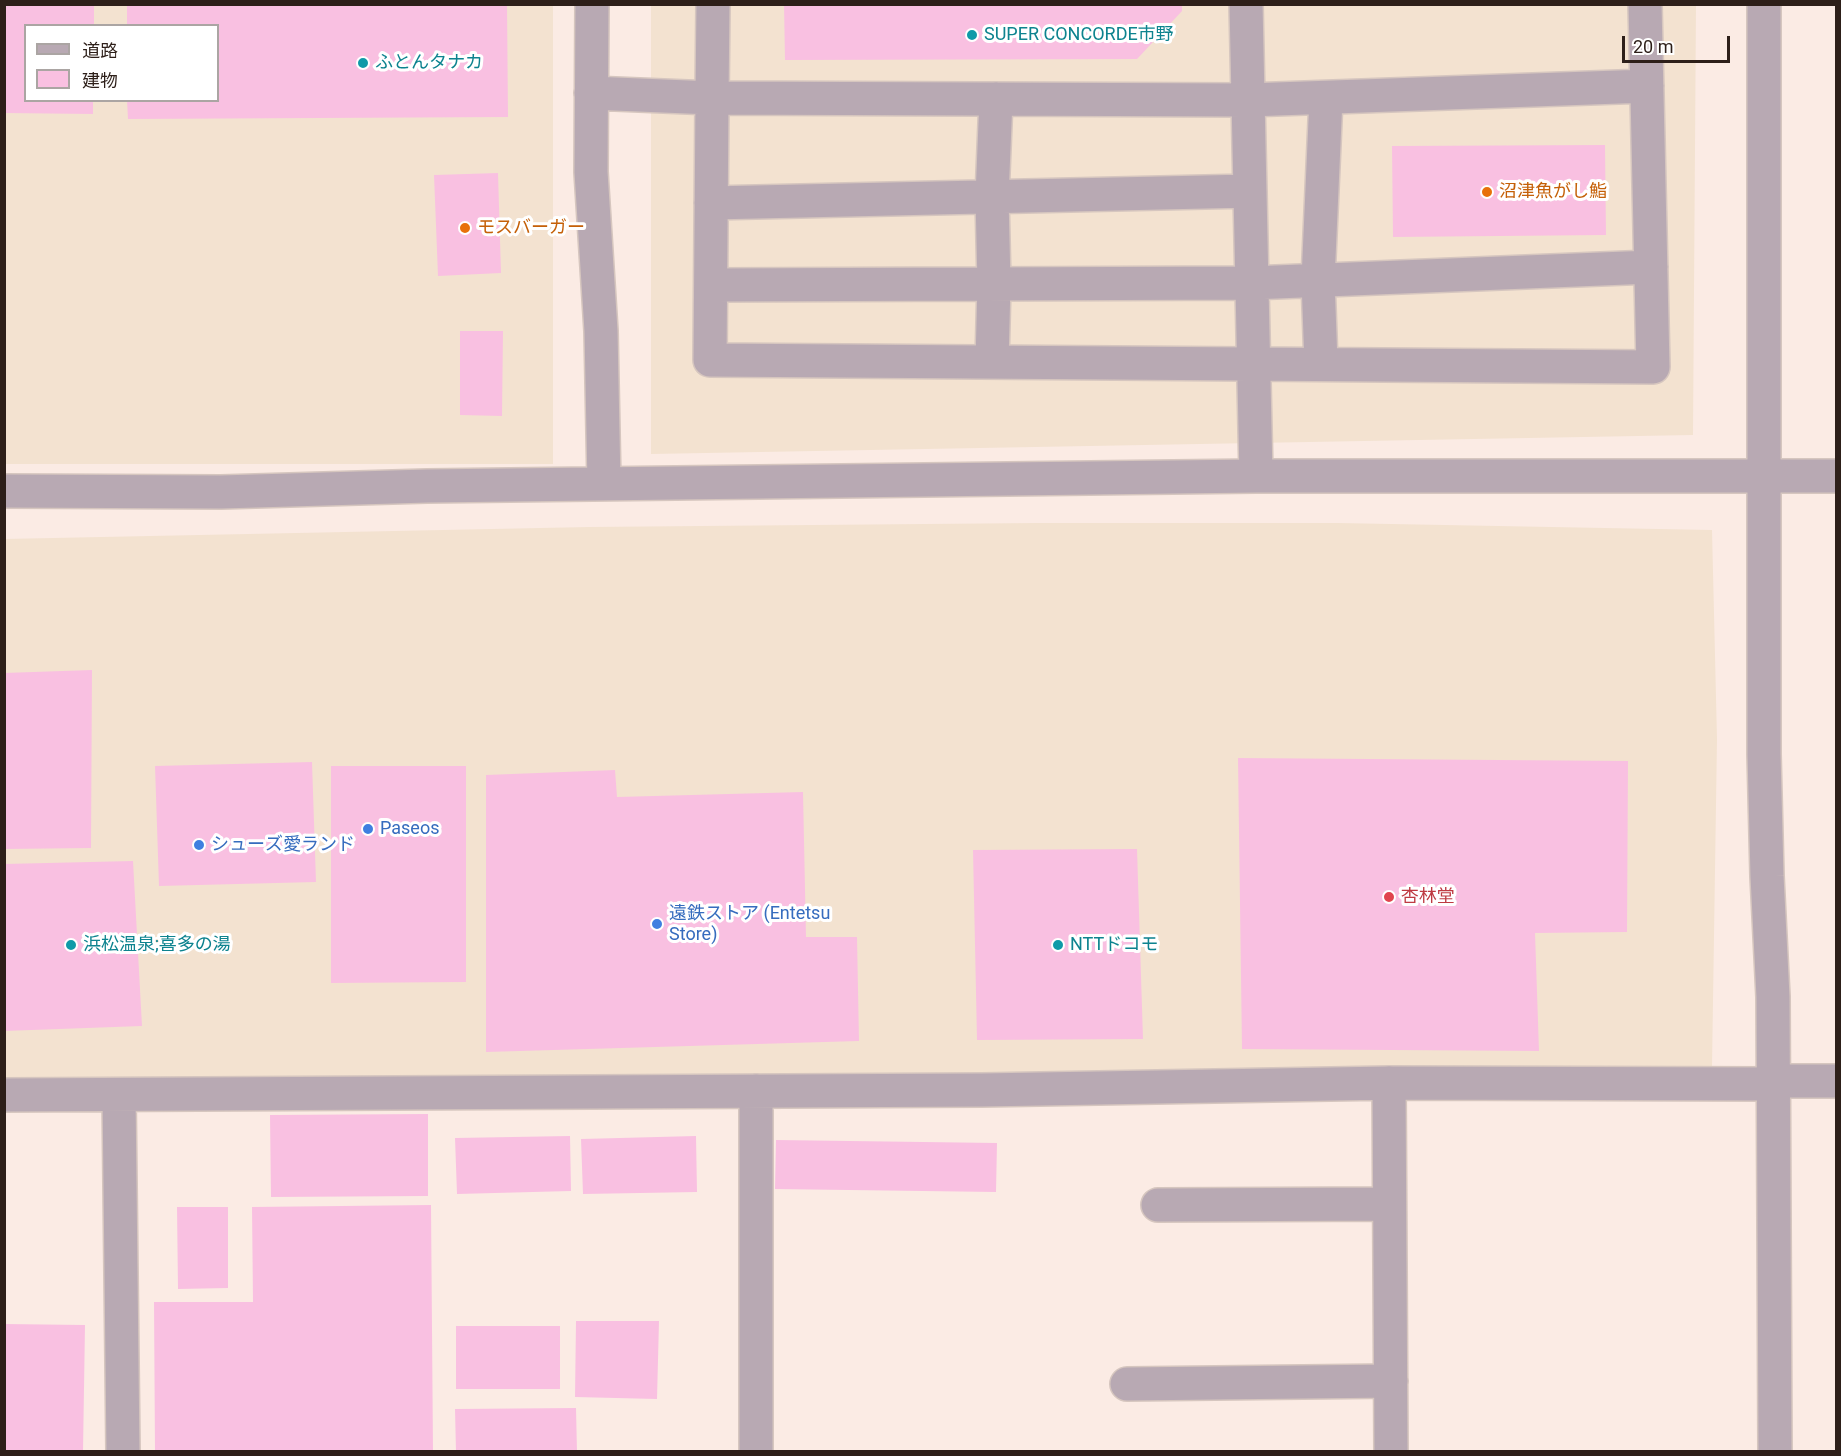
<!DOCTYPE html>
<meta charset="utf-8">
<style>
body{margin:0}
#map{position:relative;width:1841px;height:1456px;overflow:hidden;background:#fbebe4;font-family:Roboto,"Noto Sans JP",sans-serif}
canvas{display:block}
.frame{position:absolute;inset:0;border:6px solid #2d1f19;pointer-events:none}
.legend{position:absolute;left:24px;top:24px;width:195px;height:78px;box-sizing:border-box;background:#fff;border:2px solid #aba5a3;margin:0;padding:8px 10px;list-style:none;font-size:18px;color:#2d1f19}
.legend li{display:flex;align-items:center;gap:12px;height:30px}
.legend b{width:30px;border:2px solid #aba5a3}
.scale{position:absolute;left:1622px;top:36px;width:108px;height:27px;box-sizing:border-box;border:3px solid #2d1f19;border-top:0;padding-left:8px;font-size:18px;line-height:21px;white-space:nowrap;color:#2d1f19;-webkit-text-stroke:4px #fff;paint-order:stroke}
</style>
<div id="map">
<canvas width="1841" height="1456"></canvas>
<div class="frame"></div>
<ul class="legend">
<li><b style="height:8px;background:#b8a9b3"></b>道路</li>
<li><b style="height:16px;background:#f9c0e1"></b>建物</li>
</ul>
<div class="scale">20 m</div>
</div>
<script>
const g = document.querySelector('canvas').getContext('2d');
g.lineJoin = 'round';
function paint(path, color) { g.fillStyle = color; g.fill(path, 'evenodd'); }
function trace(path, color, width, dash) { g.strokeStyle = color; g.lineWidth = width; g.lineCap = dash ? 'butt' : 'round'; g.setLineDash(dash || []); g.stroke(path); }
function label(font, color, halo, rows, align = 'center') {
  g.font = font + ' Roboto,"Noto Sans JP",sans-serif'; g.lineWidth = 6; g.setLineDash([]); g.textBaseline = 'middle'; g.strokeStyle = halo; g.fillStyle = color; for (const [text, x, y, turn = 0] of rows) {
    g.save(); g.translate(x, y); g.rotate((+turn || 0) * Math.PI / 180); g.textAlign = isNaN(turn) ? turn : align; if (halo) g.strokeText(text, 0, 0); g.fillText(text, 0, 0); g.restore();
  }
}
paint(new Path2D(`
 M5 5H553V464H5ZM26 26H218V100H26Z
 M651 5H1696L1693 435 651 454Z
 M1037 523H1338L1712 530 1717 739 1712 1067 451 1081 5 1077 4 539 589 527Z`), '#f3e2d0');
paint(new Path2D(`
 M4 4H94V26H26V100H93V114L4 113Z
 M127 4H507L508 117 128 119 127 100H218V26H127Z
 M784 4H1182V11L1137 59 785 60Z
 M1605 145 1606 235 1393 237 1392 146Z
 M498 173 501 273 438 276 434 175Z
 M460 331H503L502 416 460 415Z
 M92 670 91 848 4 849V673Z
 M1238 758 1628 761 1627 932 1535 933 1539 1051 1242 1049Z
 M312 762 316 882 159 886 155 766Z
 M331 766H466V982L331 983Z
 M615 770 617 797 803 792 806 937H857L859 1041 486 1052V775Z
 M1137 849 1143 1039 977 1040 973 850Z
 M133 861 142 1026 4 1031V864Z
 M428 1114V1196L271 1197 270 1115Z
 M570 1136 571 1191 457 1194 455 1138Z
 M696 1136 697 1192 583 1194 581 1139Z
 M776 1140 997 1143 996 1192 775 1189Z
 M431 1205 433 1452H155L154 1302H253L252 1207Z
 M177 1207H228V1288L178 1289Z
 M576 1321H659L657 1399 575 1397Z
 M4 1324 85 1325 83 1452H4Z
 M456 1326H560V1389H456Z
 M576 1408 577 1452H456L455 1409Z`), '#f9c0e1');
const minor = new Path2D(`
 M592 4 591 172 601 331 604 484
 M1246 4 1256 476
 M1645 4 1653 367 710 360 712 98 1248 100 1647 86
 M1764 4V754L1767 876 1773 997 1775 1452
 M591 93 712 98 713 4
 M711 203 1250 191
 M711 285 1251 283 1651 267
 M992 362 994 284 992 197 996 99
 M1321 364 1318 280 1326 98
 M4 491 221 492 427 486 1256 476H1836
 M1774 1081H1836
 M1389 1083 1391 1452
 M756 1091V1452
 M4 1095 982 1090 1389 1083 1774 1084
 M119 1095 123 1452
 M1158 1205 1389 1204
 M1127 1384 1391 1381`);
trace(minor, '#d6c6bf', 36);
trace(minor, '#b8a9b3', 33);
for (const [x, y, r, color] of [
 [972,35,6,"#0f9aa8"],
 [363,63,6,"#0f9aa8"],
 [1487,192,6,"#e8710a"],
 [465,228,6,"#e8710a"],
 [368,829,6,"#3f7fe0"],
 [199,845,6,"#3f7fe0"],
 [1389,897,6,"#e0444e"],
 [657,924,6,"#3f7fe0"],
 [71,945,6,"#0f9aa8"],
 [1058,945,6,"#0f9aa8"]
]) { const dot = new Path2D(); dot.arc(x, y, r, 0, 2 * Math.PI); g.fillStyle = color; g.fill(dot); trace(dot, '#fff', 2); }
label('18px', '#0d838f', '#fff', [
 ["SUPER CONCORDE市野",984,35],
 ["ふとんタナカ",375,63],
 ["浜松温泉;喜多の湯",83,945],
 ["NTTドコモ",1070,945]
], 'left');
label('18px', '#c56008', '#fff', [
 ["沼津魚がし鮨",1499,192],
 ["モスバーガー",477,228]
], 'left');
label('18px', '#366cbe', '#fff', [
 ["Paseos",380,829],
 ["シューズ愛ランド",211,845],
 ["遠鉄ストア (Entetsu",669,914],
 ["Store)",669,935]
], 'left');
label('18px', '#be3a42', '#fff', [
 ["杏林堂",1401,897]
], 'left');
</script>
